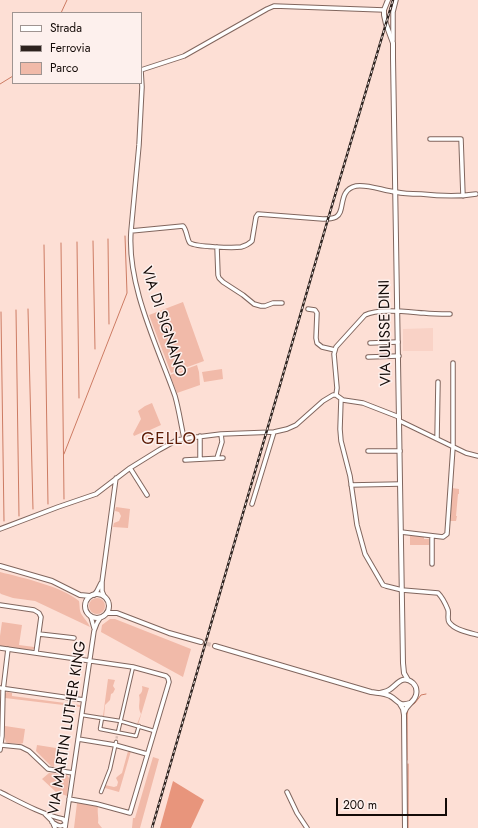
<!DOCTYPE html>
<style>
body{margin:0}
#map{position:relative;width:478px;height:828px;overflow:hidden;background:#fddfd5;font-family:Jost,sans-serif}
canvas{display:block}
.legend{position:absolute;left:12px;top:12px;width:130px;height:72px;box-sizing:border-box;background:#fdf0ed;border:1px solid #9f9491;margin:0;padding:5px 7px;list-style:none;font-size:12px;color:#130a07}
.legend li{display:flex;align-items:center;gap:8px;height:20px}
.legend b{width:20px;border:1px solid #9f9491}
.scale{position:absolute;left:336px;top:798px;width:111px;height:18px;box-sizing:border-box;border:2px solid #130a07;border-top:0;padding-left:5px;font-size:12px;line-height:14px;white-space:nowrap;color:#130a07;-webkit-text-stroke:3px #fdf0ed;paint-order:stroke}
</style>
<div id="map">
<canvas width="478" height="828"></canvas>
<ul class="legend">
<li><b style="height:5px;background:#fff"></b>Strada</li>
<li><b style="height:5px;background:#2d221e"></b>Ferrovia</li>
<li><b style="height:11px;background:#f1baa9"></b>Parco</li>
</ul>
<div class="scale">200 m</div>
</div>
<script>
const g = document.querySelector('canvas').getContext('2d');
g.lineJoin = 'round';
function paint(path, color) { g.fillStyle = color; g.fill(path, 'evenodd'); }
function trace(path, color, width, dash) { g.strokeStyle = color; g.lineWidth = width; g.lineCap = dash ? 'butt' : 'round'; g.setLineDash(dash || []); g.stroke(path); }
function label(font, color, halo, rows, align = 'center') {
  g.font = font + ' Jost,sans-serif'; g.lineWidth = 3; g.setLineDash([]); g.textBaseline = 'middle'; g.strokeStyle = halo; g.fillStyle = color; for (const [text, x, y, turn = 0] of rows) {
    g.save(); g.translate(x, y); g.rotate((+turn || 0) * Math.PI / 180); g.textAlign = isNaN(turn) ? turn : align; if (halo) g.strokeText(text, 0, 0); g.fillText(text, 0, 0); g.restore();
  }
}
paint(new Path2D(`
 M433 328V351H403V329Z`), '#f9d2c6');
paint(new Path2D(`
 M183 302 204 361 171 373 149 315Z
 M197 365 199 372 200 385 177 393 170 375Z
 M222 369 223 379 204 382 202 372Z
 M152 403 161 425 150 430 152 436 146 438 143 432 134 436 133 434 141 419 138 411 145 406Z
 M452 488 459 489V494H458L456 516H457L456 521H450Z
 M116 507 130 509 128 528 113 527 114 523 119 521 121 516 119 512 115 511Z
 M410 535 424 536V539H429V545H410Z
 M0 572C23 578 61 586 79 601 80 606 79 611 82 615 85 620 88 622 90 627L35 601 13 598 1 594 0 593Z
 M89 606a8 8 0 1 1 16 0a8 8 0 1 1-16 0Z
 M110 619H115L191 649 183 677 101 632 102 625Z
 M2 622 22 625 19 645 34 647V649L32 650 0 646V636Z
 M108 679 115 680 113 686 115 689 113 693 111 694 110 700 105 705 104 717 103 716Z
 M142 686 149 688 138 725 137 724 141 714C137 706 141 702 139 695 142 693 143 690 142 686Z
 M7 692 12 693V696L80 705V707L5 698V694Z
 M5 726 25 729 23 743 20 744 8 743 6 742 5 739Z
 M37 745 56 748 54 767 51 766 36 751Z
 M128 751H131L119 792 105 788 103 789 105 785 114 787 117 786 118 782 116 778 118 776 122 773Z
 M153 757 159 759 140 828H132L133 818H135Z
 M49 773 67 775 69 778 67 796 56 792 42 779Z
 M77 803 98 806C97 813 99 818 98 823L102 828H74Z`), '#f1baa9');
paint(new Path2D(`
 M173 781 204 800 191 828H160Z`), '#e8957c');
trace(new Path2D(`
 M61 13 67 0
 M0 84 13 76
 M108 239 109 324
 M93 241 95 349
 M77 242 79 398
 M61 243 64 499
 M44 245 48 504
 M28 309 33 509
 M16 310 19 516
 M1 312 4 521
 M64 454 127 293 125 236
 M409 707 415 703 421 695 426 694
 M407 760V715L408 709
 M408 764V828`), '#cc7b63', 1);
trace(new Path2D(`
 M116 742 117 736`), '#dabfb6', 2.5, [2.5, 1]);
trace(new Path2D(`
 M201 642 215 646`), '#dabfb6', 4, [4, 2]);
const pedestrian = new Path2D(`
 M82 715 120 721 154 731
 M102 718 100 729 136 736 139 726
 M118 732 133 667
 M101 792 110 769 116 742`);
const minor = new Path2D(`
 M393 40V12L396 0
 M430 139H461L463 196
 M131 231 139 145 142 87 141 70 184 56 267 9 274 6 384 10
 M217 247 218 275 219 278 223 282 243 295 254 304 261 306H265L273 303H282
 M308 309 315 310 317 313 316 338 317 343 322 347 335 350
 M370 343 398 342
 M368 357 399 356
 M336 395 337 388 334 354 336 347 365 315C378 308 409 312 424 313 433 314 441 314 450 314
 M341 399 340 429 341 441 350 476 357 525 365 554 383 585 386 586 402 590 438 593C442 597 446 605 448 610 449 614 447 619 449 622 454 630 470 633 478 635
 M400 421 466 453 478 456
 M200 436V459
 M184 438C181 425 179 410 175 396 157 345 127 286 131 231L183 226C187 230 187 240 190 243 196 247 233 248 241 247 245 246 249 244 252 241L256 217 258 214 323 219C327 219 332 219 336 217 346 212 337 190 356 186 368 184 384 191 396 192 404 194 412 194 421 194 439 196 458 197 476 194
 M437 439 438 382
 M368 451H400
 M217 458 222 442 221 434
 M185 460 223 458
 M130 468 147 495
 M351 485 400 484
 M252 504 274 432
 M0 529 58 507 96 494 130 468 159 450 177 440 189 438 221 434 274 432 287 429 296 425 323 401 333 395H336L343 400 363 403 399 417
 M401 532 443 537 447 534 453 447V363
 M432 564V536
 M94 595 97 591 101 583
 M104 596 102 591V582L116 478
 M0 605 34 610 39 613 41 617 36 653
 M91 617 94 628
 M39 634 74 638
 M0 648 133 667 166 676 168 678 169 682 130 813 97 804 69 799
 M0 688 84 700
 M78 739 115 745 147 754
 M1 745 21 747 29 751 48 769 73 773
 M0 750 2 736 3 691 8 649
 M0 792C20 802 41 814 63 819L65 822
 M287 792 297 813 307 828
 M45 814 52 821 55 828
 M52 822C57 825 60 828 65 824
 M65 828 94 631 97 623 100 618`);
const tertiary = new Path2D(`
 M388 0 384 10V15L386 24 393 43V58L403 663 404 673 408 680
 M0 566 52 581 80 595 90 596
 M85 606a12 12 0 1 1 24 0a12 12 0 1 1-24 0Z
 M108 613H117L169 633 201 642
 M215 646 371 692C377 693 385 693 390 696 398 700 398 707 410 703
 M380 693C383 692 386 692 389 690 397 685 402 674 413 683 416 686 417 691 416 695 414 703 407 703 404 713
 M400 704 403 709 404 715 405 828`);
trace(pedestrian, '#81665e', 4.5);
trace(minor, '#81665e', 5.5);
trace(tertiary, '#81665e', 6);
trace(pedestrian, '#fff', 2.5);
trace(minor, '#fff', 3.5);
trace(tertiary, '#fff', 4);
const rail = new Path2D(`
 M152 828 328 219 393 0`);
trace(rail, '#2d221e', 2.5);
trace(rail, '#fdf0ed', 1, [3]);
label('15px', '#130a07', '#fdf0ed', [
 ["VIA DI SIGNANO",163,322,72],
 ["VIA ULISSE DINI",386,333,-91],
 ["VIA MARTIN LUTHER KING",68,728,-81]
]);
g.letterSpacing = '1px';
label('17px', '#5b1a04', '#fdf0ed', [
 ["GELLO",169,440]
]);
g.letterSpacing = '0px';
</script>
